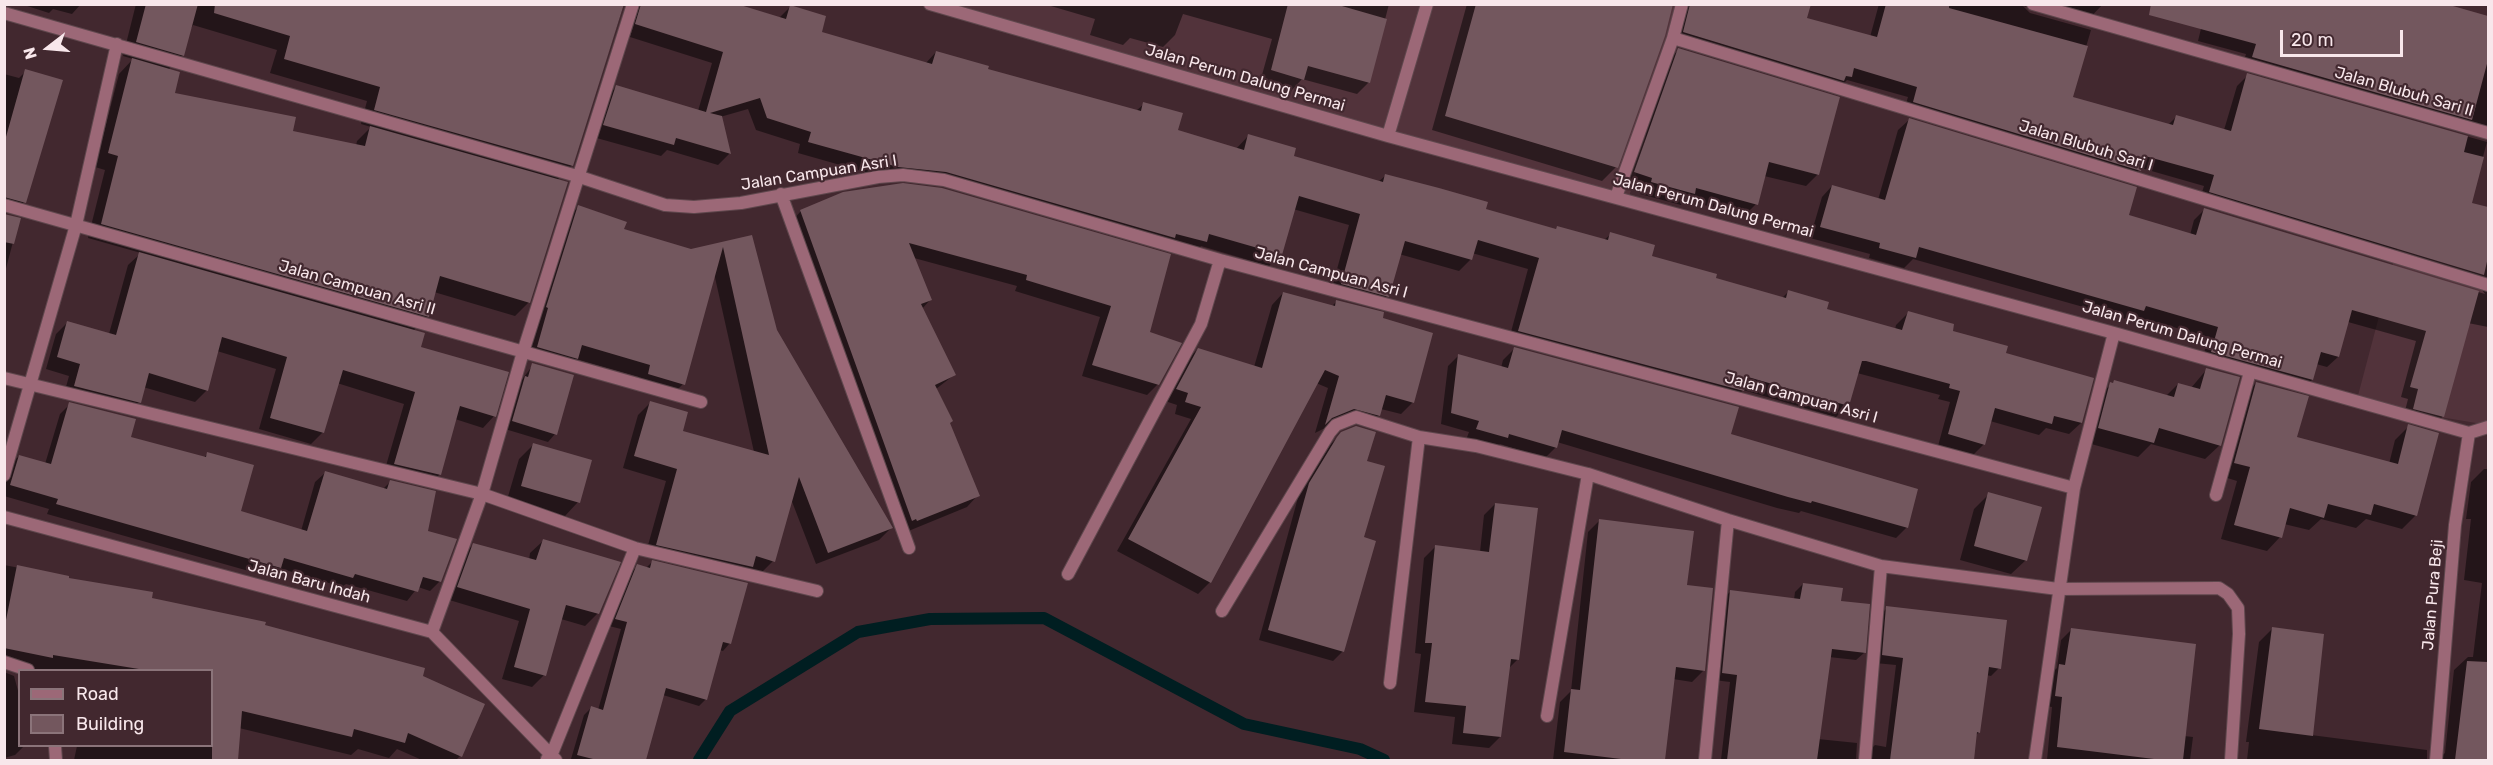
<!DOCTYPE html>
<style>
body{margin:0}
#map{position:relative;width:2493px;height:765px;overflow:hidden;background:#42282f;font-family:Rubik,sans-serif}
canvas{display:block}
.frame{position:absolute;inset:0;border:6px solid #f8e7eb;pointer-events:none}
.legend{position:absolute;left:18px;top:669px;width:195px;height:78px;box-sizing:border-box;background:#42282f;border:2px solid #8b747a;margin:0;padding:8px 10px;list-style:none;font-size:18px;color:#f8e7eb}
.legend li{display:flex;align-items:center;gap:12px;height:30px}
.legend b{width:30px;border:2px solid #8b747a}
.north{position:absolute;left:18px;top:18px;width:60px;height:60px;-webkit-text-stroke:4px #42282f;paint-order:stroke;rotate:254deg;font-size:16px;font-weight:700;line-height:24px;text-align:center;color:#f8e7eb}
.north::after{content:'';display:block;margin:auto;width:21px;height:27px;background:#f8e7eb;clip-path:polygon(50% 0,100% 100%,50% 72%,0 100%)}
.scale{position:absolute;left:2280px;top:30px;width:123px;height:27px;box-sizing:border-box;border:3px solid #f8e7eb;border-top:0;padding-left:8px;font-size:18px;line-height:21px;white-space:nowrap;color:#f8e7eb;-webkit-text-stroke:4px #42282f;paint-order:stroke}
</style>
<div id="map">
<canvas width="2493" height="765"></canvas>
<div class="frame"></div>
<ul class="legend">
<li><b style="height:8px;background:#9c6877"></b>Road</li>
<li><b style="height:16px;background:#73575e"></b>Building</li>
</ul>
<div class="north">N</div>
<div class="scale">20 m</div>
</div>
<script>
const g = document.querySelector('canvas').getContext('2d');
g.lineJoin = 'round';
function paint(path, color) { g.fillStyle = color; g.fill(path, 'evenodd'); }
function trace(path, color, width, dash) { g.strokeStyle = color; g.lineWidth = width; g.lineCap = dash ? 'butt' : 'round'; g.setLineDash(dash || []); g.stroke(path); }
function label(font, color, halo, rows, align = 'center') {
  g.font = font + ' Rubik,sans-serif'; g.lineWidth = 4.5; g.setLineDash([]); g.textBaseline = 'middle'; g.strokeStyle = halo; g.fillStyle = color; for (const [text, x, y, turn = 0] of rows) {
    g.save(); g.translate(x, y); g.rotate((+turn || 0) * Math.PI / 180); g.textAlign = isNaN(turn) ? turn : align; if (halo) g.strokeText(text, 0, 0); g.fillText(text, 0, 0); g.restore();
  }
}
paint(new Path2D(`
 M922 5H1687L1652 106 1641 159 1626 206 1403 138 1320 109Z
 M2399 241 2488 261V425L2356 403Z`), '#52333b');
paint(new Path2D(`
 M21 4H81L72 14 53 9 49 13Z
 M136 4H624L572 165 557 180 529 302 515 316 434 292 428 316 413 331 420 348 494 416 483 428 455 419 439 475 427 487 383 476 404 404 337 383 323 432 311 444 259 429 276 369 217 351 207 390 195 402 143 387 139 402 127 414 63 398 69 376 46 369 56 334 68 322 109 334 128 265 141 253 88 238 105 170 95 167 119 74 133 59 123 56ZM193 25 277 50 270 73 367 101 361 124 371 127 357 141 356 146 292 132 173 94 168 70 183 55 189 32Z
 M640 4H732L779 18 790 7 820 33 925 64 936 52 986 70 1136 111 1144 104 1176 131 1236 149 1249 135 1292 157 1378 182 1385 176 1484 210 1555 230 1557 227 1604 240 1611 234 1650 257 1714 279 1782 298 1788 292 1826 310 1895 330 1896 325 1908 313 2004 354 2092 379 2081 423 2069 434 2046 428 2039 435 1990 421 1984 444 1972 456 1938 446 1950 402 1938 399 1940 395 1857 373 1848 405 1836 417 1743 390 1731 402 1508 343 1528 269 1472 253 1471 259 1459 271 1399 254 1387 296 1376 307 1330 295 1349 225 1293 209 1280 254 1269 266 1201 246 1194 253 934 183 886 178 798 153 800 144 756 130 748 109 720 117 730 153 718 165 667 150 661 156 593 137 605 99 616 87 698 111 712 63 630 37Z
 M1044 4H1389L1369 82 1357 94 1302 79 1291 91 1260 82 1272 39 1183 14 1175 35 1163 47 1130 38 1123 45 1090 35 1095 19Z
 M1467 4H1640L1616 167 1602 181 1432 130Z
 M1688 4H1738L1806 19 1870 37 1879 4H2103L2085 23 2023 6 2030 13 2091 30 2071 98 2168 125 2176 117 2224 130 2237 86 2248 75 2487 142 2470 204 2488 209V327L2468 323 2442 417 2432 427 2403 419 2408 399 2401 397 2416 341 2348 322 2338 357 2327 367 2316 364 2312 380 2301 390 2201 362 2209 337 2137 317 2133 321 1913 259 1904 268 1869 258 1870 254 1810 238 1822 197 1832 186 1878 200 1898 130 1909 120 2127 216 2190 235 2194 220 2205 209 2485 294 2480 287 2199 202 2204 186 2141 168 2129 181 1903 113 1908 97 1847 80 1840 87 1673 43Z
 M2207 4H2441L2488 18V128L2242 68 2246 54 2198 41Z
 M1679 50 1818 174 1806 186 1764 176 1756 204 1744 216 1686 200 1681 205 1640 194 1641 190 1622 185 1666 62Z
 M26 71 24 202 15 211 4 209V74L19 78Z
 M579 206 622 230 691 250 751 236 775 330 891 528 879 540 816 564 791 499 773 561 761 573 645 556 666 481 623 468 638 415 650 403 681 432 754 452 714 273 683 384 671 396 636 386 639 377 576 359 565 370 526 359 567 219Z
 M801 211 1169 255 1148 333 1158 384 1147 395 1082 376 1100 317 1015 291 1017 286 914 258 930 300 922 309 954 375 936 389 978 495 967 507 906 532 790 223Z
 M4 215 19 219 4 276Z
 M1283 293 1332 306 1337 301 1381 319 1413 402 1401 414 1381 409 1379 415 1367 427 1341 420 1315 433 1328 388 1316 383 1210 582 1198 594 1117 551 1191 419 1175 414 1177 405 1165 401 1186 361 1198 349 1254 367 1272 305Z
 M1514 349 1730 435 1907 527 1896 538 1801 511 1799 513 1777 508 1557 442 1556 447 1545 458 1500 444 1496 449 1466 440 1469 432 1441 424 1448 366 1459 355 1501 368 1503 360Z
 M533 365 572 376 555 434 548 442 505 429 518 385Z
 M2207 369 2220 445 2205 459 2151 444 2138 457 2084 442 2096 398 2114 382 2166 396 2178 384 2191 388Z
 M2256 383 2295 438 2389 464 2395 440 2409 426 2437 434 2415 516 2402 529 2366 519 2356 528 2321 519 2309 530 2284 524 2280 537 2267 551 2221 539 2237 481 2221 476 2243 397Z
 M70 404 129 438 203 458 208 454 239 512 301 531 315 482 325 473 383 489 390 482 426 532 440 581 430 591 418 587 407 601 346 584 342 587 279 568 270 577 47 514 49 509 4 496V480L9 466 19 456 45 464 60 414Z
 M1342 433 1362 538 1343 651 1333 661 1259 640 1299 494 1331 444Z
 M534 444 578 502 564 517 507 500 519 459Z
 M2484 469H2488V760H2437L2445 753 2454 670 2468 657H2473L2482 583 2464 580 2471 519H2466L2471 482Z
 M1989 494 2026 560 2011 574 1960 560 1974 509Z
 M1495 504 1518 659 1508 669 1500 737 1489 748 1452 744 1455 717 1414 712 1421 654 1415 653 1424 558 1435 547 1480 552 1484 515Z
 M1600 520 1686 586 1704 670 1692 682 1673 679 1663 760H1553L1560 702 1571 691 1588 532Z
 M543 541 598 613 585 626 561 619 544 675 532 687 502 679 519 621 446 599 461 557 473 545 529 560 530 553Z
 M652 562 730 643 723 651 719 650 706 699 699 706 663 695 644 760 571 759 584 715 591 708 598 710 621 629 609 626 630 573 638 566 646 568Z
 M4 565 67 577V579L263 626 421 677 460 756 456 760H422L397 749 389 758 358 749 351 755 239 728 236 760H74L77 746H212V670H29L4 665Z
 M1803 584 1840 603 1864 653 1856 660 1829 657 1818 739 1857 743 1856 760H1721L1730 682 1714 680 1722 600 1730 592 1794 600 1795 592Z
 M1887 608 1999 668 1991 676 1986 675 1979 732 1975 736 1972 760H1867V753L1875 745 1886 747 1896 665 1875 663 1879 616Z
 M2272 629 2311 735 2427 750V760H2247L2249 742H2246L2259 642Z
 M2071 630 2184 736 2193 737 2190 760H2047L2052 707 2045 706 2049 676 2057 668 2061 640Z
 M4 672 14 676 20 698V746H24L15 755 4 758Z`), '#0007');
trace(new Path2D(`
 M699 760 730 711 858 632 930 619 1044 618 1244 724 1360 749 1384 760`), '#001e21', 12);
paint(new Path2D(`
 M146 4H198L184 56 136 42Z
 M215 4H624L573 166 374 110 380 87 284 59 290 36 214 13Z
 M641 4H737L786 19 790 5 826 16 822 32 932 64 936 51 989 66 988 69 1141 111 1143 102 1183 113 1178 130 1244 150 1248 134 1296 148 1294 156 1383 182 1385 174 1439 188 1488 202 1486 209 1556 229 1557 226 1608 240 1610 232 1655 245 1652 256 1717 274 1716 278 1786 298 1788 290 1829 302 1827 309 1902 330 1908 311 1954 324 1953 331 2008 346 2006 353 2094 378 2082 423 2054 416 2052 424 1995 408 1985 445 1948 434 1960 391 1949 388 1950 384 1866 361H1862L1849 406 1748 377 1744 391 1518 331 1539 258 1478 240 1472 260 1405 241 1389 297 1341 284 1360 214 1299 196 1282 255 1209 234 1207 242 1176 234 1175 238 946 172 898 167 808 142 811 132 767 118 760 98 710 113 722 116 731 154 676 138 674 145 603 125 616 85 706 112 723 52 635 24Z
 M1288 4H1335L1387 19 1370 83 1308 66 1304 80 1271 70Z
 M1476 4H1673L1665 36 1618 168 1445 116Z
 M1690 4H1811L1807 18 1877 37 1886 4H1949V8L2088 46 2073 97 2173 125 2176 115 2231 131 2247 73 2468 136 2464 152 2484 157 2472 203 2488 207V257L2484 275 2209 192 2214 175 2145 156 2141 171 1913 102 1917 87 1854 68 1852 77 1846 76 1844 81 1683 32Z
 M2151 4H2446L2488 16V60L2472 120 2252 57 2256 44 2149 15Z
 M1678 48 1840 97 1819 175 1769 162 1758 205 1696 188 1695 194 1651 182 1652 178 1634 172Z
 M132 58 180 72 175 93 296 117 293 131 365 146 370 126 568 182 530 303 440 276 429 317 101 224 118 156 108 153Z
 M25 69 63 80 26 203 4 197V144Z
 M1909 118 2137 187 2129 215 2196 235 2204 208 2479 291 2444 417 2413 409 2418 389 2410 387 2426 331 2352 310 2339 357 2321 352 2313 380 2211 352 2218 327 2146 306 2144 311 1919 247 1916 258 1879 248 1880 243 1820 227 1832 185 1885 200Z
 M903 183 942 188 1171 254 1150 332 1182 343 1159 385 1092 365 1111 306 1026 280 1027 275 909 243 932 300 921 304 956 375 935 385 953 421 950 423 980 496 917 521 916 519 912 521 800 210 843 192Z
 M578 205 627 222 624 229 691 249 752 235 777 330 893 528 828 553 799 477 775 562 756 556 753 567 656 545 677 469 634 456 650 401 688 412 683 431 769 455 723 247 685 385 648 374 650 365 582 345 578 359 537 347 548 308 546 307Z
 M4 214 21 218 14 244 4 242Z
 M139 252 425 333 421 347 509 372 496 417 460 406 441 475 394 464 415 392 343 370 324 433 270 418 287 357 222 337 208 391 149 373 141 403 74 386 80 364 57 357 67 321 116 335Z
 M1283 292 1335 306 1336 300 1384 312 1383 318 1433 333 1414 403 1386 395 1380 416 1354 409 1332 418 1325 425 1339 376 1325 370 1211 583 1128 539 1201 407 1185 402 1188 393 1176 389 1198 348 1262 368Z
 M1514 347 1739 407 1731 434 1918 489 1908 528 1812 501 1811 503 1788 497 1562 430 1557 448 1509 434 1508 438 1476 429 1479 421 1451 413 1458 354 1508 368Z
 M532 363 574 375 557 435 512 421 525 376 528 377Z
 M2206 368 2240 377 2221 446 2159 428 2154 443 2098 428 2110 382 2113 383 2114 380 2174 397 2178 383 2200 389Z
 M2256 382 2309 396 2297 437 2398 464 2408 424 2439 433 2417 516 2374 504 2371 515 2328 504 2324 518 2290 508 2282 538 2234 525 2250 467 2234 463Z
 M69 402 136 419 131 437 206 457 207 452 254 465 241 511 307 531 325 471 387 489 390 480 436 491 428 531 457 539 441 582 423 577 418 592 355 574 353 578 284 558 281 568 56 504 58 499 10 485 19 455 51 464Z
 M1356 426 1376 432 1367 461 1385 466 1364 537 1376 541 1344 652 1268 630 1309 483 1337 437 1341 432Z
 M533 443 592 460 580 503 521 486Z
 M1988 492 2042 507 2027 561 1974 546Z
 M1495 503 1538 508 1519 660 1511 659 1501 737 1463 733 1466 706 1425 702 1432 643H1425L1435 545 1489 552Z
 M1599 519 1694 531 1687 585 1713 588 1705 671 1676 667 1665 760H1620L1621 759 1564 752 1571 689 1580 690Z
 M543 539 621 562 599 614 566 605 546 676 514 667 530 609 457 587 473 543 536 560Z
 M652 560 748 583 731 644 723 642 707 700 666 688 646 760H597L577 755 591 706 603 710 627 622 615 619 637 564 650 568Z
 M17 565 69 576V578L153 592 152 598 266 622 265 625 425 668 423 676 485 704 462 757 408 733 405 743 354 729 352 737 242 711 238 760H212V670H145L53 655V658L4 648V630Z
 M1803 583 1843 588 1841 601 1870 604 1866 653 1832 649 1817 760H1727L1737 675 1722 673 1730 590 1800 599Z
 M1886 606 2007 620 2001 669 1989 667 1980 733 1977 732 1974 760H1890L1903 658 1882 655Z
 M2272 627 2324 634 2313 736 2259 729Z
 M2071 628 2196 644 2183 760H2162L2057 747 2062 697 2055 696 2059 664 2065 665Z
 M2467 661 2488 662V760H2455Z`), '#73575e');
const minor = new Path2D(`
 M930 4 1388 136 2114 333 2469 433 2488 427
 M2033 4 2488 133
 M4 13 577 176 665 205 694 207 741 203 878 177 903 175 944 180 1220 260 2074 488
 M1673 38 2488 285
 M1388 136 1427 4
 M781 194 909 548
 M1616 197 1673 38 1682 4
 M4 205 701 402
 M4 378 482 494 635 548 817 591
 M4 475 76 225 117 44
 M2216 495 2250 372
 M4 517 432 632 556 760
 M1068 574 1201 324 1220 260
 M1222 611 1330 432 1336 425 1356 417 1419 437 1476 446 1588 474 1728 520 1881 566 2058 589 2219 588 2228 594 2238 608 2239 634 2231 760
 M432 632 482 494 523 352 633 4
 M4 662 28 670
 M1390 683 1419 437
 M1547 716 1588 474
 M55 746 56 760
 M547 759 551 756 635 548
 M1705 760 1728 520
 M1865 760 1881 566
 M2035 760 2074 488 2114 333
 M2436 760 2455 525 2469 433`);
trace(minor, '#5f474d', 14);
trace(minor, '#9c6877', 12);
label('16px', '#f8e7eb', '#42282f', [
 ["Jalan Perum Dalung Permai",1245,78,16],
 ["Jalan Blubuh Sari II",2404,92,16],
 ["Jalan Blubuh Sari I",2086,146,17],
 ["Jalan Campuan Asri I",819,173,-9],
 ["Jalan Perum Dalung Permai",1713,206,15],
 ["Jalan Campuan Asri I",1331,273,15],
 ["Jalan Campuan Asri II",357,288,16],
 ["Jalan Perum Dalung Permai",2182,335,16],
 ["Jalan Campuan Asri I",1801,398,15],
 ["Jalan Baru Indah",309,582,15],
 ["Jalan Pura Beji",2433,595,-85]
]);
</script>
